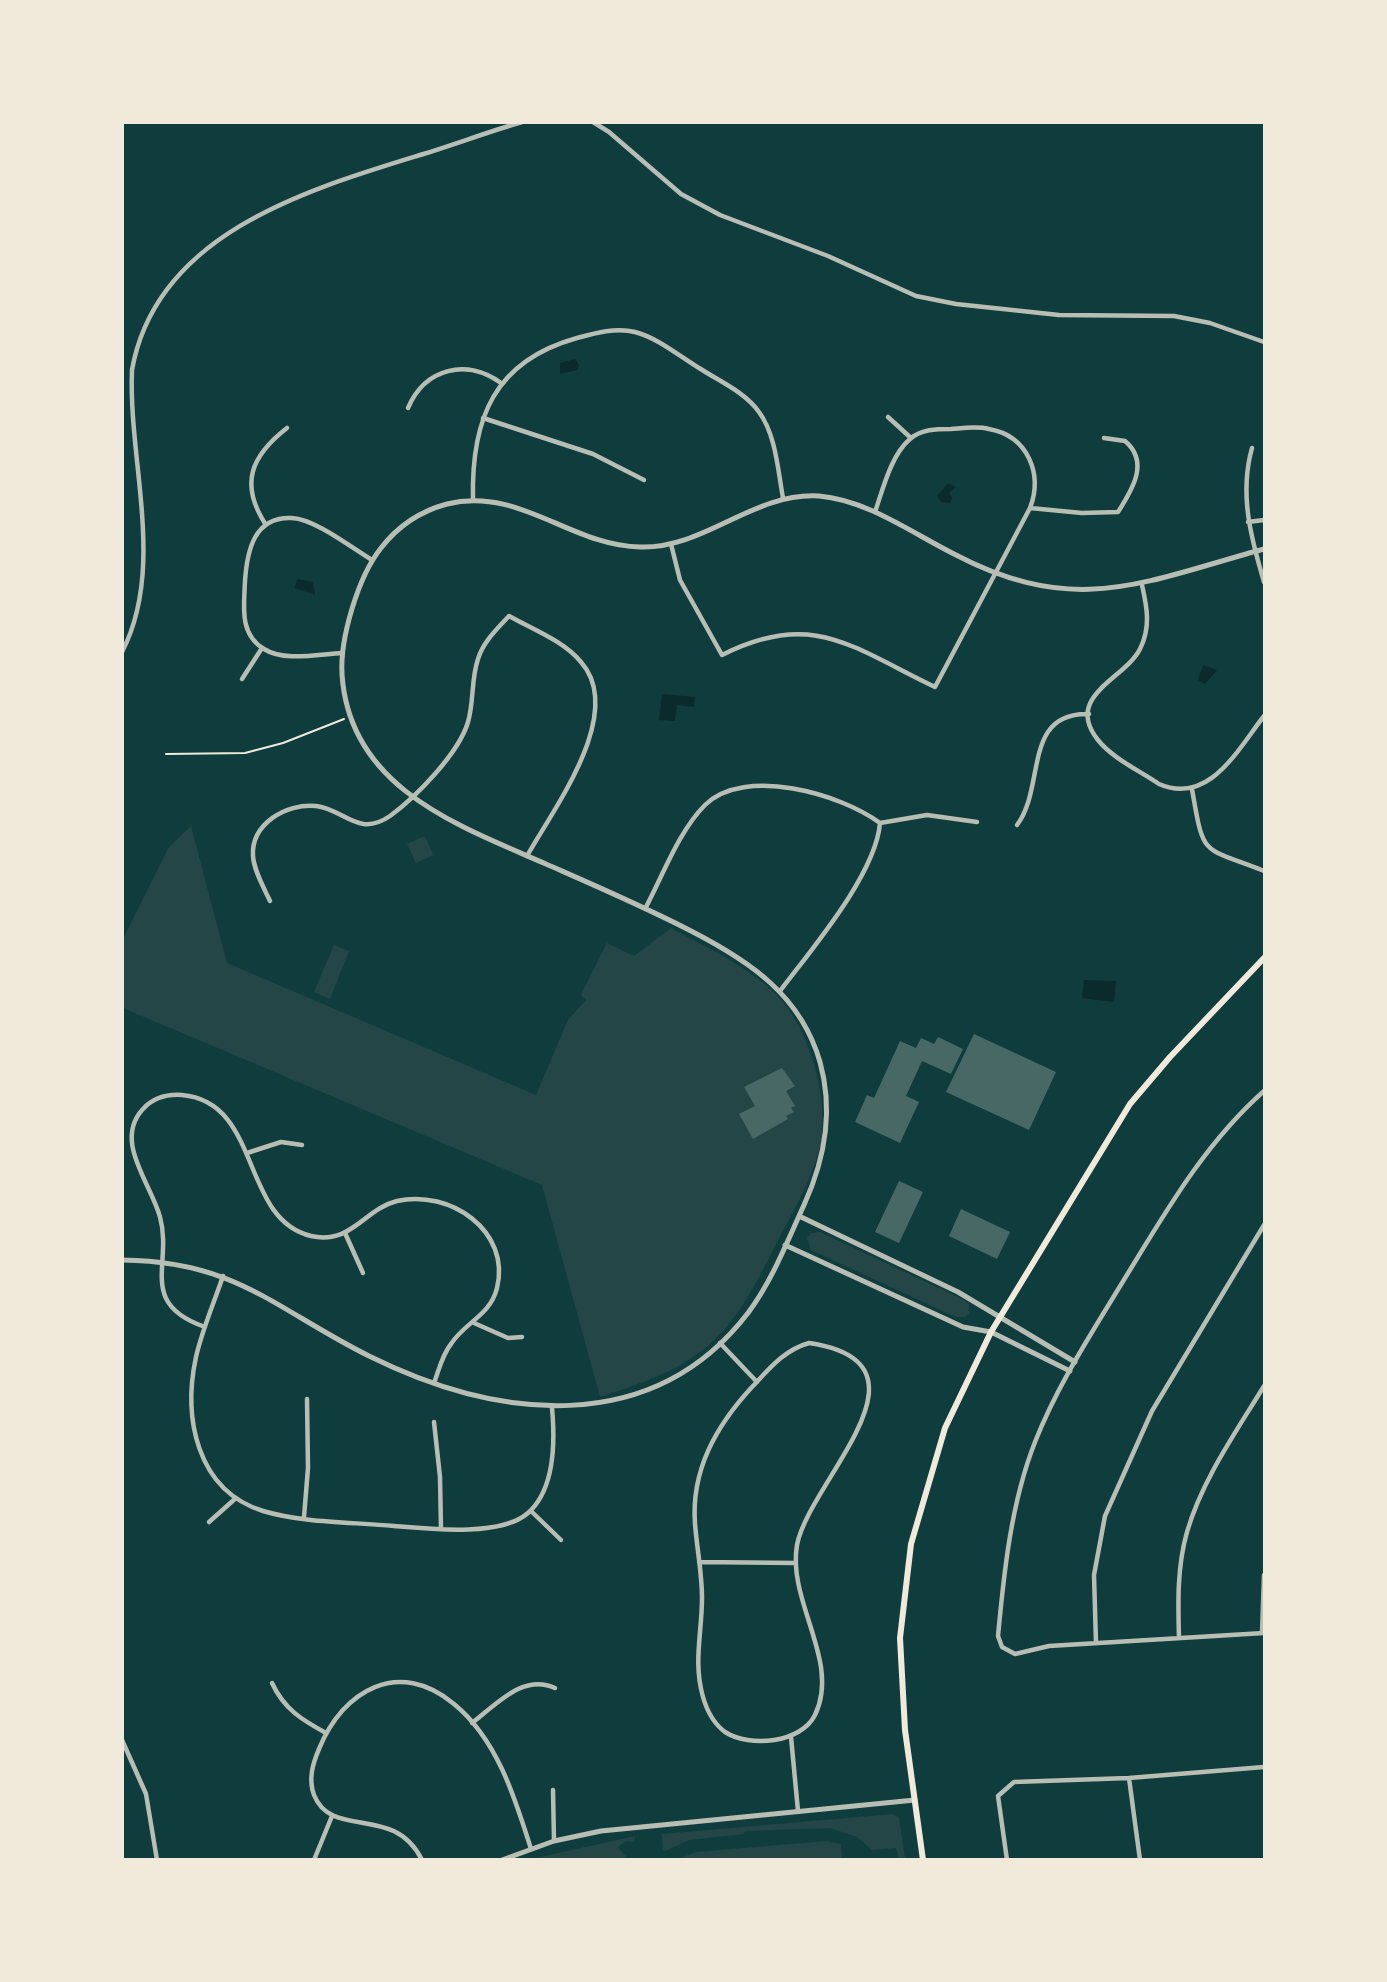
<!DOCTYPE html>
<style>
body{margin:0}
#map{position:relative;width:1387px;height:1982px;overflow:hidden;background:#0f3d3e;font-family:"Titillium Web",sans-serif}
canvas{display:block}
.frame{position:absolute;inset:0;border:124px solid #f1e9da;pointer-events:none}
</style>
<div id="map">
<canvas width="1387" height="1982"></canvas>
<div class="frame"></div>
</div>
<script>
const g = document.querySelector('canvas').getContext('2d');
g.lineJoin = 'round';
function paint(path, color) { g.fillStyle = color; g.fill(path, 'evenodd'); }
function trace(path, color, width, dash) { g.strokeStyle = color; g.lineWidth = width; g.lineCap = dash ? 'butt' : 'round'; g.setLineDash(dash || []); g.stroke(path); }
paint(new Path2D(`
 M191 826 227 963 536 1095 568 1020 586 1000 581 995 607 943 634 956 671 928C709 949 753 968 782 1001 811 1034 830 1103 820 1146 811 1183 791 1215 774 1248 757 1281 741 1315 713 1341 681 1371 642 1383 600 1397L542 1185 123 1008 122 941 169 847Z
 M425 836 433 855 416 863 407 844Z
 M334 945 349 951 330 999 314 992Z
 M820 1232 964 1300 969 1304V1313L965 1317H956L811 1250 807 1238 811 1233Z
 M893 1814 899 1818 905 1859H899L896 1848 872 1850 857 1837 830 1828 745 1831 744 1834 689 1840 665 1851 663 1849 662 1834Z
 M635 1836 634 1842 626 1841 618 1847 628 1859H531Z
 M827 1841 841 1844 842 1859H678L696 1852Z`), '#244646');
paint(new Path2D(`
 M575 359 579 365 578 370 560 374V363Z
 M948 483 956 487 949 493 952 498 950 503 941 502 937 496Z
 M297 579 313 582 315 595 295 588Z
 M1203 665 1217 670 1205 684 1198 680Z
 M662 694 695 697 694 707 677 705 675 721 659 720Z
 M1084 980 1116 981 1114 1002 1082 998Z`), '#0a2a2b');
paint(new Path2D(`
 M974 1034 1056 1072 1029 1130 946 1092Z
 M938 1037 963 1049 951 1074 922 1061 906 1096 919 1102 900 1143 855 1122 867 1095 874 1098 900 1041 916 1048 921 1038 934 1044Z
 M782 1068 795 1086 786 1091 795 1106 791 1108 794 1112 786 1116 788 1119 753 1139 739 1114 755 1106 744 1087Z
 M899 1181 923 1192 899 1243 875 1232Z
 M961 1209 1010 1232 997 1259 949 1236Z`), '#486865');
trace(new Path2D(`
 M166 754 245 753 283 743 344 719`), '#f1e9da', 2);
trace(new Path2D(`
 M593 122 609 132 681 194 720 215 828 256 916 296 956 304 1059 315 1174 316 1210 323 1264 342
 M408 408C425 368 467 358 501 383
 M888 417 911 438
 M483 418 593 454 644 480
 M1252 448C1239 494 1251 538 1264 582
 M473 500C471 419 494 361 577 338 595 333 616 327 635 332 658 338 679 356 699 368 719 381 745 392 759 412 776 435 778 471 783 498
 M1030 508 1082 513 1118 512C1132 490 1150 462 1125 441L1104 438
 M1248 522 1264 520
 M266 525C239 484 251 456 287 428
 M671 544 680 580 722 655C813 609 853 648 935 687L1030 508C1043 474 1028 436 989 429 977 426 964 428 951 429 937 429 921 429 910 439 891 455 883 489 875 512
 M1142 585C1147 607 1151 627 1140 649 1125 679 1063 696 1098 740 1112 758 1140 771 1159 784 1209 806 1238 749 1264 716
 M122 652C166 567 128 461 132 370 156 234 306 190 420 155 454 145 487 132 522 122
 M342 653C319 654 284 662 264 649 239 634 244 606 245 581 247 551 254 516 292 518 315 519 352 548 372 560
 M242 679 262 648
 M1192 789C1204 859 1201 846 1264 871
 M880 823 927 815 977 822
 M1017 825C1046 787 1022 712 1089 714
 M270 901C264 888 254 871 253 856 251 824 286 803 316 806 344 809 358 838 390 816 416 797 459 753 468 722 474 702 471 679 478 659 483 642 497 629 509 616 532 629 564 641 581 662 626 713 554 808 527 856
 M646 907C663 875 679 831 705 805 745 766 841 794 880 823 876 874 811 950 780 991
 M1264 1091C1203 1145 1164 1215 1122 1283 1091 1334 1057 1386 1035 1442 1011 1503 1004 1572 998 1636L1002 1647 1015 1654 1049 1646 1264 1633
 M247 1153 281 1142 302 1145
 M345 1233 363 1273
 M223 1276C214 1303 202 1330 196 1357 183 1417 196 1490 263 1511 303 1523 352 1522 394 1526 429 1529 501 1537 528 1513 555 1489 555 1440 552 1408
 M474 1323 508 1338 522 1337
 M205 1327C137 1303 173 1264 160 1217 151 1183 113 1141 143 1109 153 1098 167 1094 182 1095 262 1102 240 1219 311 1236 352 1245 364 1209 397 1201 450 1189 511 1231 497 1288 490 1316 465 1322 451 1344 442 1355 439 1370 434 1383
 M720 1343 757 1382
 M809 1343C945 1363 809 1481 797 1545 787 1602 841 1661 815 1715 801 1743 750 1748 725 1732 713 1723 707 1711 703 1697 693 1662 702 1633 702 1598 702 1573 697 1549 695 1524 691 1470 716 1426 752 1387 769 1369 784 1350 809 1343Z
 M434 1422 440 1477 441 1529
 M531 1511 561 1540
 M304 1517 308 1468 307 1399
 M209 1522 236 1498
 M699 1562 796 1563
 M1262 1633 1264 1575
 M1179 1638C1178 1603 1177 1567 1187 1532 1202 1480 1236 1432 1264 1386
 M1096 1643 1094 1575 1105 1516 1152 1411 1264 1225
 M272 1683C284 1709 302 1720 326 1733
 M472 1723C496 1705 523 1673 555 1688
 M791 1737 798 1811
 M122 1740 146 1794 157 1860
 M1129 1778 1140 1860
 M553 1790 554 1841
 M314 1860 332 1816
 M422 1860C394 1803 332 1840 314 1795 308 1779 313 1763 319 1749 343 1690 399 1658 454 1704 497 1739 515 1798 531 1849
 M1007 1860 998 1796 1014 1782 1129 1778 1264 1767`), '#b8beb3', 4.5);
trace(new Path2D(`
 M799 1216 958 1292 1075 1362
 M785 1245 963 1327 991 1332 1070 1371
 M122 1260C236 1261 275 1309 369 1356 496 1419 651 1439 748 1313 772 1281 787 1242 804 1205 825 1159 834 1112 820 1062 801 996 751 962 693 932 645 907 596 886 546 864 459 826 349 788 342 674 340 638 358 577 381 548 398 526 421 511 447 504 519 486 571 546 640 547 705 549 753 492 819 496 867 500 912 533 954 554 1076 618 1143 582 1264 549
 M502 1860 554 1841 601 1831 915 1800`), '#b8beb3', 5);
trace(new Path2D(`
 M923 1860 905 1730 900 1638 911 1544 945 1428 991 1332 1130 1104 1170 1057 1264 958`), '#f1e9da', 6);
</script>
